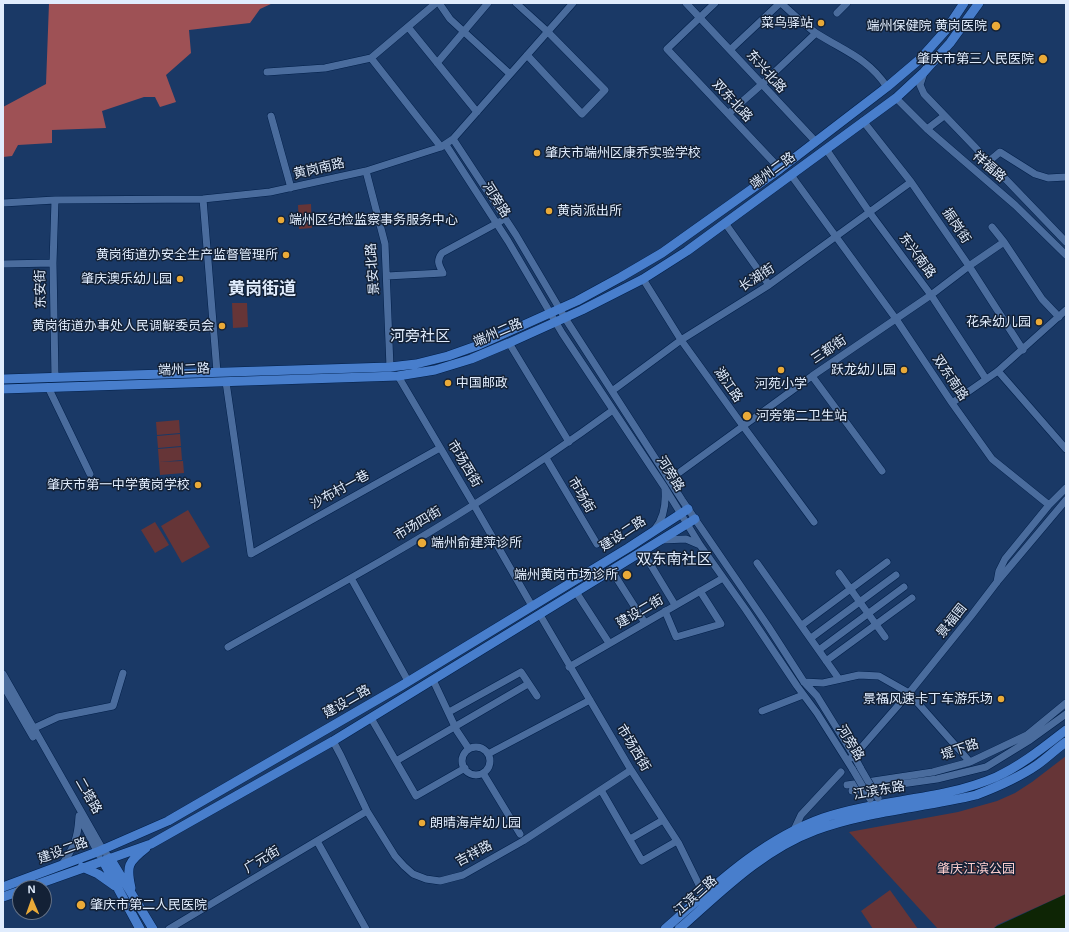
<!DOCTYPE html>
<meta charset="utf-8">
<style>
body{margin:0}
#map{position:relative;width:1069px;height:932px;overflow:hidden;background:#1a3966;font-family:Helvetica,sans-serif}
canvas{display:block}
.frame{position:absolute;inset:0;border:4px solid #e0ecfd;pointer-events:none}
.north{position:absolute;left:12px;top:880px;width:40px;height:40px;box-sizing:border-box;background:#132136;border:1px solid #657286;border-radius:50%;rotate:358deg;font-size:11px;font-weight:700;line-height:16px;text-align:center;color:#e0ecfd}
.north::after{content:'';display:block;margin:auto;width:14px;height:18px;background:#eaaa38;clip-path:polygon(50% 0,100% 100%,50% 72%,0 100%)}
</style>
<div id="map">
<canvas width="1069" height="932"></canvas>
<div class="frame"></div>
<div class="north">N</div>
</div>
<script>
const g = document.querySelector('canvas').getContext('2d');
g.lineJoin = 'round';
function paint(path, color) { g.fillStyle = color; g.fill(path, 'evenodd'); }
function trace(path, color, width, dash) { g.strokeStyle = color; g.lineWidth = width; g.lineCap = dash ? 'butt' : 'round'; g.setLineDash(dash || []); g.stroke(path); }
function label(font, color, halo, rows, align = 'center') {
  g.font = font + ' Helvetica,"Noto Sans SC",sans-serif'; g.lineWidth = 3; g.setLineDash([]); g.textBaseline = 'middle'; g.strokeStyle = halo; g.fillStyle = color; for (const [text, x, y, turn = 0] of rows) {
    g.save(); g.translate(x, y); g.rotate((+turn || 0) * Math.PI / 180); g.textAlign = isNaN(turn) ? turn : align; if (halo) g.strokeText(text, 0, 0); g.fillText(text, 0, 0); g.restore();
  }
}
paint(new Path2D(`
 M311 204 312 228 299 229 298 205Z
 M232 303H247L248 327 233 328Z
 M179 420 180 433 157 435 156 422Z
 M180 434 181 446 158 448 157 436Z
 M181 447 182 460 159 462 158 449Z
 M183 461 184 473 160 475 159 462Z
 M188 510 210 547 182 563 161 526Z
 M155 522 169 545 155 553 141 530Z
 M1066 756V894L997 925 993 929H938L849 832 958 812 997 801 1015 793 1032 782Z
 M890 890 918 929H873L861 911Z`), '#663537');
paint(new Path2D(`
 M49 3H273L260 9 250 23 189 30 191 53 166 75 176 102 160 107 155 97H144L102 111 106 128 52 130V143L18 145 12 156 3 157V107L46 84Z`), '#9e5155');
paint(new Path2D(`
 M1066 894V929H993L997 926Z`), '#0e2505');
const minor = new Path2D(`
 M439 3 450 19 510 74
 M516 3 548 32 605 90 582 114 527 55
 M686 3 816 142
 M715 3 667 49 780 169
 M781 3C792 13 804 25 816 33 844 51 868 58 887 87
 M837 13 847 3
 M408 27 477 112
 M730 50 780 3
 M371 58 441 147
 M437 63 488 3
 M267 72 325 68 371 58 436 3
 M924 73 920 85 924 94 1066 242
 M896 98 927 129 1015 205 1066 255
 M728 114 761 85 816 33
 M271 116 291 188
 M863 121 911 182 969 266 1023 350
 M927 129 944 116
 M453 139 516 235 565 318 682 500 768 626 804 682 817 696 854 756 861 769
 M446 145 508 241 562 333 665 488 700 545 746 610 797 686 817 713 853 770
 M826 149 870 213 931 295 986 379
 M988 162 1000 152 1035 174 1048 178 1066 177
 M366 171 385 244 390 367
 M791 175 896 319 952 403 992 459 1049 505 1005 559 999 571 997 582
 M203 199 217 372
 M3 203 55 200 203 199 270 192 366 171 441 147 453 139 573 3
 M725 223 769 285
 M992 227 1004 242 1042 299 1059 317
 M3 264 53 263
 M387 276 443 273C439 265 436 261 442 253L501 221
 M643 279 681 340 743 426 814 522
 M509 343 569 442
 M998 371 1066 449
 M398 376 474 505 532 606
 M812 376 882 471
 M55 377 53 263 55 200
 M226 382 251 554 440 448
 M48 387 90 474
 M612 391 681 340 769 285 911 182
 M952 403 998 371 1066 310
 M546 458 597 544
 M669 480 812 376 931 295 969 266 1004 242
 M1049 505 1066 488
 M655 529C664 518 666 504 665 490
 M662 540 686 539 700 545
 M643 552 675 605
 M757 563 839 679
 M612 571 645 623
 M839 573 885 637
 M351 578 408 681
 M576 592 609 643
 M665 611 676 637 721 624 700 591
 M540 615 631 770 679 844 704 895
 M802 625 887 562
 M811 638 896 575
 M228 647C311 600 395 555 475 504 522 474 568 443 613 410
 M819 650 904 587
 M826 661 912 598
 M569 667 723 578
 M3 674 103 850 110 858
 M433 680 457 731 469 749
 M804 682 823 683 859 675 879 676 909 693 970 762
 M3 685 33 737
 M762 711 803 695
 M449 712 521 672 537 696
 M371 718 416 796 465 768
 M30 730 58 717 113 706 123 673
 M333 741 341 756 367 811 395 856 404 866 413 874 426 879 440 881 463 875 523 841 631 770
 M462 761a14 14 0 1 1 28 0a14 14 0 1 1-28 0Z
 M488 754 590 700
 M851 758 854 756 909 693 971 616 997 582 1066 500
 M396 761 528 684
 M483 773 520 834
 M847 785 933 772 970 762 1027 735 1066 703
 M601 790 642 861 677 841
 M852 791 937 779 986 767 1030 740 1066 714
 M81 820 99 855
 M794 830 801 815 841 772
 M630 839 663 820
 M317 841 366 929
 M61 866C74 848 78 838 79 816
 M169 929 367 811`);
const major = new Path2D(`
 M3 379 390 367 416 364 448 356 479 345 577 301 621 277 662 253 780 169 887 87 920 59 946 30 964 3
 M3 389 398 376 435 370 471 359 509 343 582 310 643 279 687 251 896 98 924 72 950 43 979 3
 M110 858 153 929
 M103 861 140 929
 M82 867 98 874 115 886
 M3 887 97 852 168 821 401 686 628 548 688 509
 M27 888 151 844 333 741 695 519
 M131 888C126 866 128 862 146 848
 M3 897 20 891
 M665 929C713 887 761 840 823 818 879 799 941 801 996 777 1022 765 1044 747 1066 730
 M679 929C721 892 762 850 816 830 867 811 923 808 976 795 997 787 1018 778 1037 765 1047 758 1056 749 1066 742`);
trace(minor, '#011f49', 8);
trace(major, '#011f49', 10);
trace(minor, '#4a6c9d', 7);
trace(major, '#487ecc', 9);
const minorBridge = new Path2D(`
 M861 769 878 798
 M853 770 870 799`);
trace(minorBridge, '#011f49', 8, []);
trace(minorBridge, '#4a6c9d', 7);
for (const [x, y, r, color] of [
 [821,23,4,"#eaaa38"],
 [996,26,5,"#eaaa38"],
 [1043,59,5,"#eaaa38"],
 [537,153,4,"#eaaa38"],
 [549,211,4,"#eaaa38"],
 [281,220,4,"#eaaa38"],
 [286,255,4,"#eaaa38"],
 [180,279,4,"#eaaa38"],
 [1039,322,4,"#eaaa38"],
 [222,326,4,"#eaaa38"],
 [781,370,4,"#eaaa38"],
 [904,370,4,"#eaaa38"],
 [448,383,4,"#eaaa38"],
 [747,416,5,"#eaaa38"],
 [198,485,4,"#eaaa38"],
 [422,543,5,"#eaaa38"],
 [627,575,5,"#eaaa38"],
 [1001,699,4,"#eaaa38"],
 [422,823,4,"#eaaa38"],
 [81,905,5,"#eaaa38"]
]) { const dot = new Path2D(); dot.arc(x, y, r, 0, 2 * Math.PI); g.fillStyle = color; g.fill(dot); trace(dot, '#132136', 1.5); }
label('13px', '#e0ecfd', '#132136', [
 ["菜鸟驿站",813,23],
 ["端州保健院 黄岗医院",987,26],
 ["肇庆市第三人民医院",1034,59],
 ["肇庆市端州区康乔实验学校",545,153,"left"],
 ["黄岗派出所",557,211,"left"],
 ["端州区纪检监察事务服务中心",289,220,"left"],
 ["黄岗街道办安全生产监督管理所",278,255],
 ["肇庆澳乐幼儿园",172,279],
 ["花朵幼儿园",1031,322],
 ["黄岗街道办事处人民调解委员会",214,326],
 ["跃龙幼儿园",896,370],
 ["中国邮政",456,383,"left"],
 ["河苑小学",781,384,"center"],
 ["河旁第二卫生站",756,416,"left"],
 ["肇庆市第一中学黄岗学校",190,485],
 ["端州俞建萍诊所",431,543,"left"],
 ["端州黄岗市场诊所",618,575],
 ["景福风速卡丁车游乐场",993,699],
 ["朗晴海岸幼儿园",430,823,"left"],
 ["肇庆市第二人民医院",90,905,"left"]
], 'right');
label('13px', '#e0ecfd', '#132136', [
 ["东兴北路",766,72,48],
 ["双东北路",732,101,47],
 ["祥福路",989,167,41],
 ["黄岗南路",319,169,-13],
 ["端州二路",773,171,-36],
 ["河旁路",496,200,57],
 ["振岗街",956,226,56],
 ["东兴南路",917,256,54],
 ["景安北路",373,269,-94],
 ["长湖街",757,278,-33],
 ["东安街",41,289,-91],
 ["端州二路",498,333,-23],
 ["三都街",829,350,-34],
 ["端州二路",184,370,-2],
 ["双东南路",950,378,56],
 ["湖江路",728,385,55],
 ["市场西街",464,464,59],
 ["河旁路",670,474,57],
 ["沙布村一巷",340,490,-29],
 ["市场街",581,495,59],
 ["市场四街",418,524,-31],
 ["建设二路",623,534,-33],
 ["建设二街",640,612,-30],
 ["景福围",952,621,-51],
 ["建设二路",347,702,-30],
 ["河旁路",850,743,58],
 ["市场西街",633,748,59],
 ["堤下路",960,750,-19],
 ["江滨东路",879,791,-10],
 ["二塔路",88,796,60],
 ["建设二路",63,851,-20],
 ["吉祥路",474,854,-28],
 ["广元街",262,860,-31],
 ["江滨三路",696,896,-42]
]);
label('13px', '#fdcece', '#132136', [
 ["肇庆江滨公园",976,869]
]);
label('15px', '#e0ecfd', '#132136', [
 ["河旁社区",420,337],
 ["双东南社区",674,560]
]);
label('bold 17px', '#e0ecfd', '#132136', [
 ["黄岗街道",262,289]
]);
</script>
